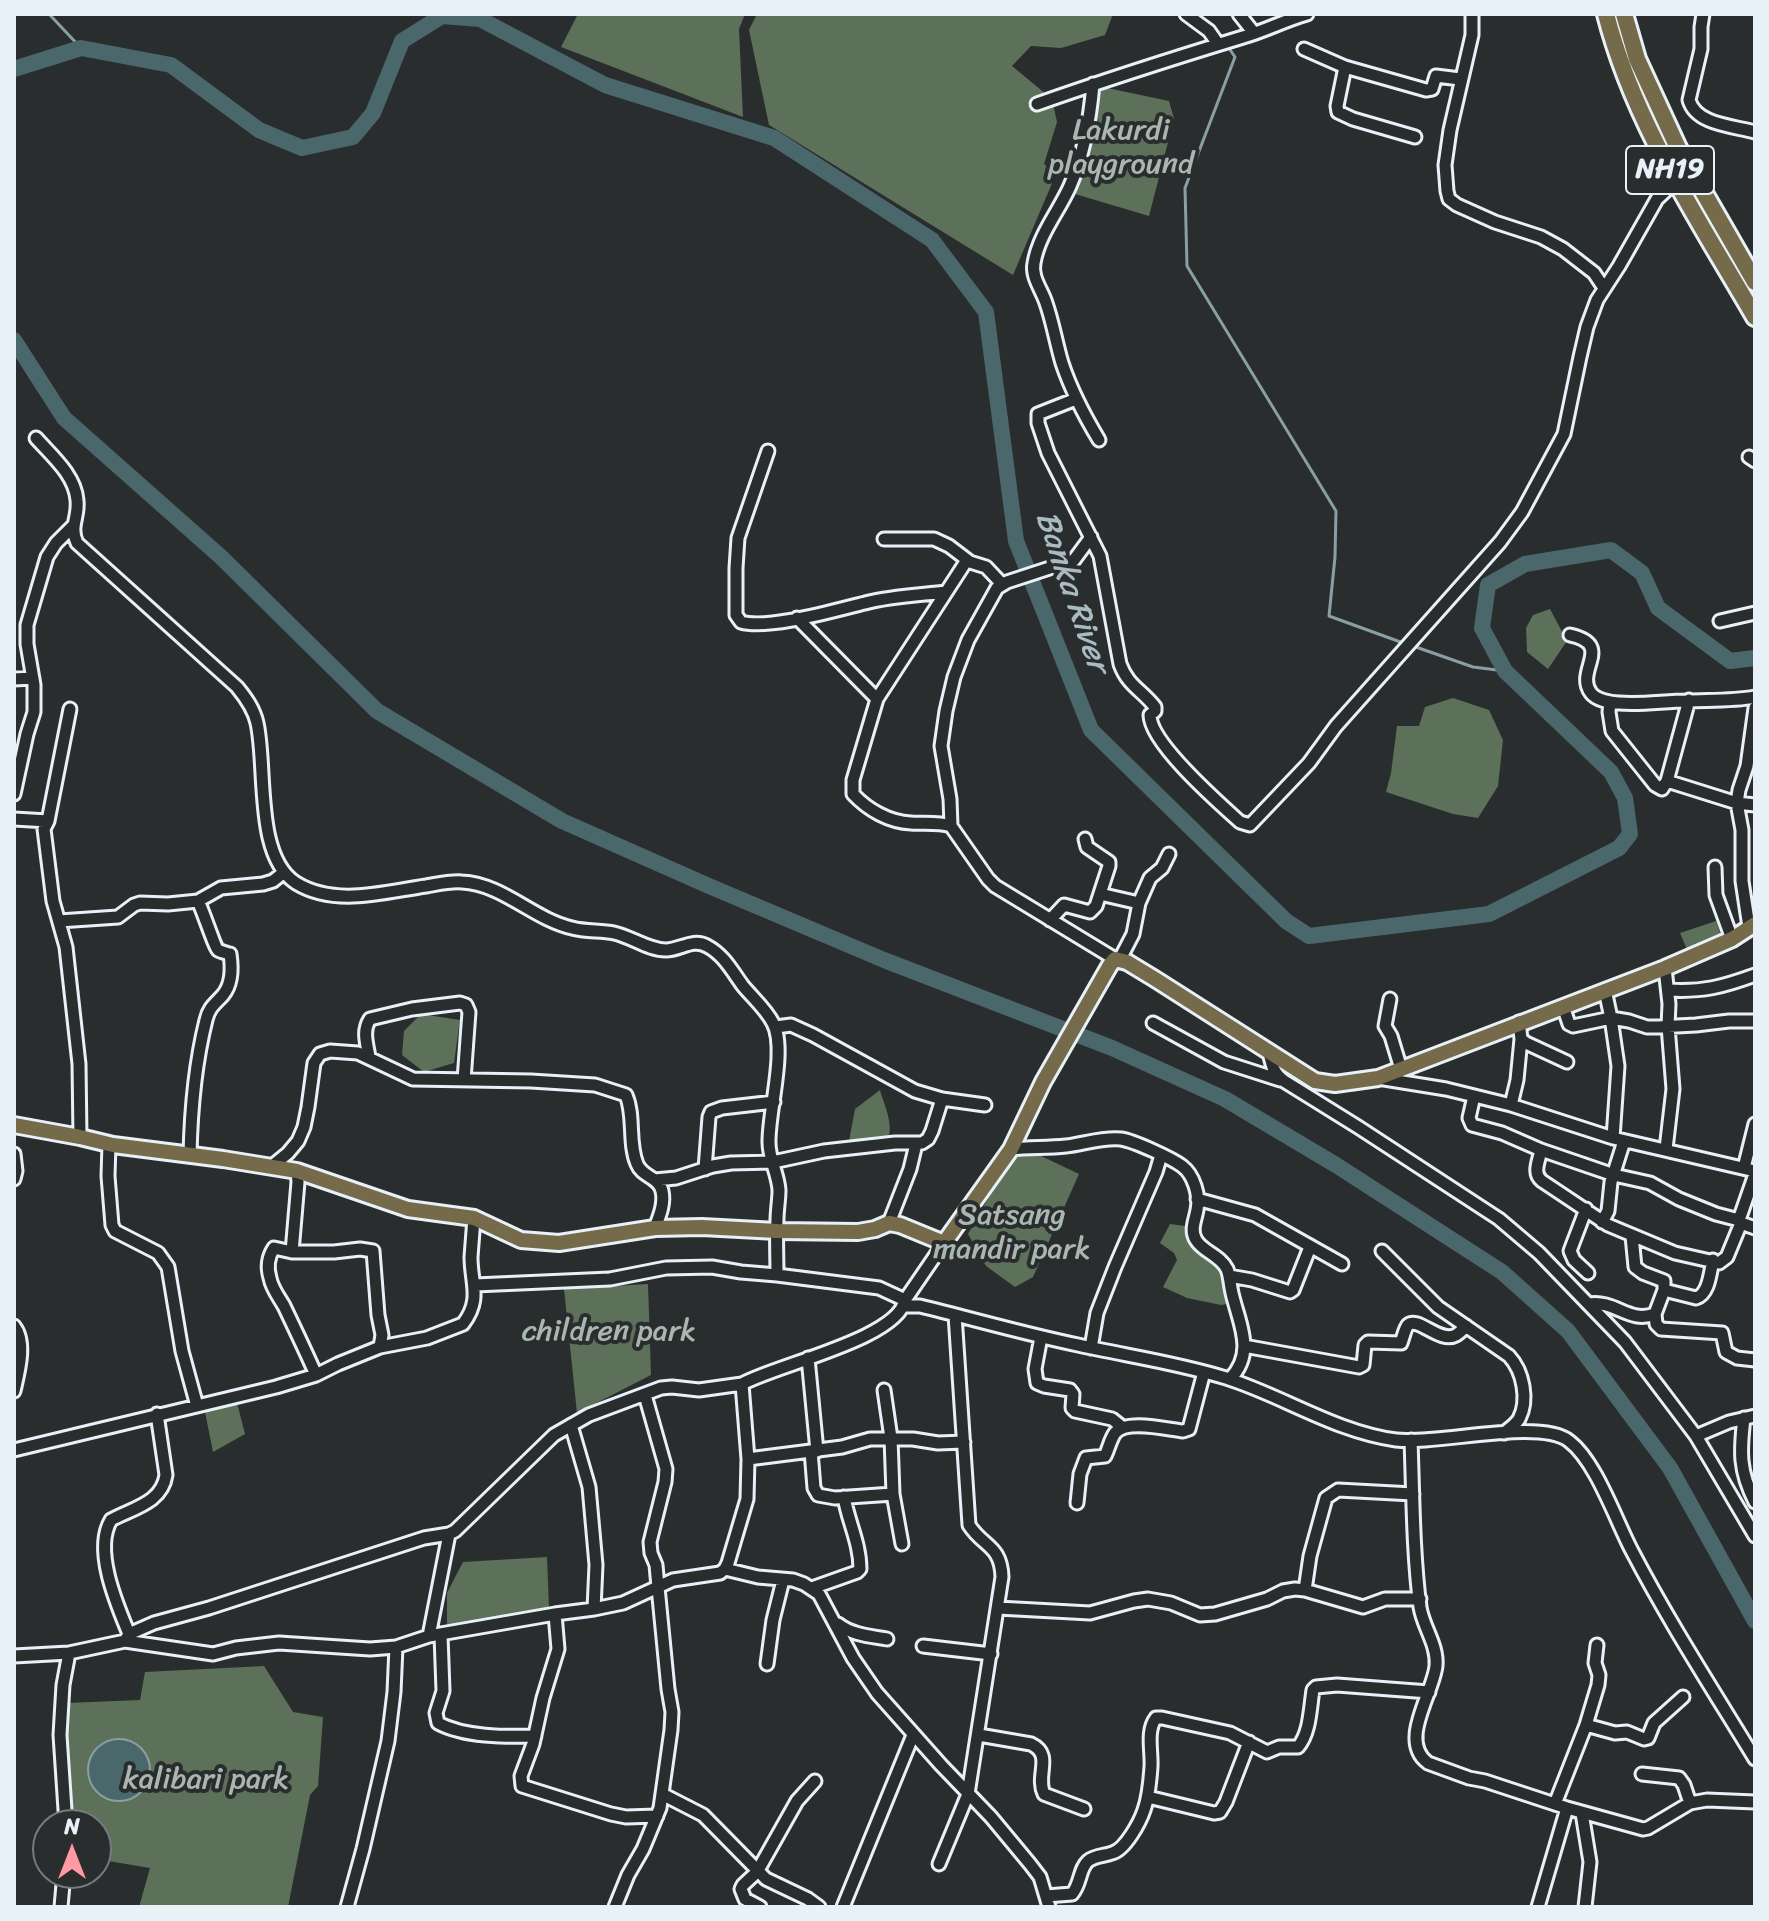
<!DOCTYPE html>
<style>
body{margin:0}
#map{position:relative;width:1769px;height:1921px;overflow:hidden;background:#2a2d2e;font-family:Sriracha,sans-serif}
canvas{display:block}
.frame{position:absolute;inset:0;border:16px solid #e8f1f8;pointer-events:none}
.north{position:absolute;left:32px;top:1809px;width:80px;height:80px;box-sizing:border-box;background:#2a2d2e;border:2px solid #767b7f;border-radius:50%;rotate:0deg;font-size:22px;font-weight:700;line-height:32px;text-align:center;color:#e8f1f8}
.north::after{content:'';display:block;margin:auto;width:28px;height:36px;background:#ff9aa2;clip-path:polygon(50% 0,100% 100%,50% 72%,0 100%)}
</style>
<div id="map">
<canvas width="1769" height="1921"></canvas>
<div class="frame"></div>
<div class="north">N</div>
</div>
<script>
const g = document.querySelector('canvas').getContext('2d');
g.lineJoin = 'round';
function paint(path, color) { g.fillStyle = color; g.fill(path, 'evenodd'); }
function trace(path, color, width, dash) { g.strokeStyle = color; g.lineWidth = width; g.lineCap = dash ? 'butt' : 'round'; g.setLineDash(dash || []); g.stroke(path); }
function label(font, color, halo, rows, align = 'center') {
  g.font = font + ' Sriracha,sans-serif'; g.lineWidth = 8; g.setLineDash([]); g.textBaseline = 'middle'; g.strokeStyle = halo; g.fillStyle = color; for (const [text, x, y, turn = 0] of rows) {
    g.save(); g.translate(x, y); g.rotate((+turn || 0) * Math.PI / 180); g.textAlign = isNaN(turn) ? turn : align; if (halo) g.strokeText(text, 0, 0); g.fillText(text, 0, 0); g.restore();
  }
}
paint(new Path2D(`
 M578 14H745L739 29 743 117 561 47Z
 M757 14H1113L1105 35 1061 48 1031 46 1012 66 1052 99 1057 122 1044 164 1056 174 1013 275 769 125 749 30Z
 M1093 85 1169 101 1174 119 1149 216 1065 191Z
 M1550 609 1567 641 1548 669 1527 652 1526 628 1533 615Z
 M1453 698 1489 710 1503 740 1498 786 1478 818 1453 814 1386 792 1391 773 1397 726H1419L1425 707Z
 M1716 921 1723 941 1689 954 1680 933Z
 M421 1014 460 1020 454 1063 424 1072 402 1055 404 1031Z
 M880 1090C884 1105 895 1126 887 1141H849L855 1109Z
 M1018 1145 1079 1174 1033 1277 1015 1287 986 1266 968 1234Z
 M1170 1224 1185 1226 1194 1242 1218 1263 1227 1304 1221 1305 1187 1298 1163 1287 1177 1260 1174 1253 1160 1243Z
 M648 1284 651 1375 577 1413 564 1289Z
 M236 1399 245 1434 213 1452 205 1412 211 1403Z
 M547 1557 549 1609 447 1629V1593L463 1562Z
 M264 1666 293 1712 323 1717 318 1786 310 1795 288 1907H139L150 1868 96 1859V1825H71L67 1703 140 1700 145 1672Z`), '#5d7059');
const water = new Path2D(`
 M88 1770a31 31 0 1 1 62 0a31 31 0 1 1-62 0Z`);
paint(water, '#4a686c');
trace(water, '#899fa4', 2);
trace(new Path2D(`
 M49 14 81 48
 M1195 14 1213 25 1235 57 1185 188 1187 266 1336 511 1335 557 1329 616 1406 644
 M1413 646 1473 667 1505 671`), '#899fa4', 3);
trace(new Path2D(`
 M14 69 81 48 171 65 259 130 302 148 353 137 373 113 402 41 442 16 480 19 605 85 774 138 932 240 986 312 1016 541 1091 730 1286 921 1309 936 1489 914 1619 848 1630 834 1625 798 1611 772 1505 671 1482 628 1488 585 1525 564 1611 550 1642 573 1658 608 1730 661 1755 658
 M14 340 64 418 221 557 377 711 562 821 709 886 884 960 1112 1048 1225 1099 1336 1165 1502 1272 1568 1331 1670 1468 1755 1621`), '#4a686c', 16);
const minor = new Path2D(`
 M1186 14 1209 31 1218 44
 M1239 14 1254 33
 M1472 14V35L1450 130 1445 165 1447 191 1449 199 1457 205 1495 222 1541 237 1563 249 1594 273 1604 288
 M1703 14 1701 27V49L1689 100C1696 125 1734 126 1755 132
 M1304 49 1345 67 1426 90 1432 89 1436 76 1460 79
 M1345 67 1337 106 1338 112 1353 119 1415 137
 M1093 84C1090 119 1084 154 1070 186 1059 211 1039 234 1034 263 1031 277 1042 290 1046 303 1053 323 1056 343 1062 363 1071 390 1084 415 1099 440
 M1037 104C1105 80 1174 58 1243 37 1265 31 1285 20 1307 14
 M1076 399 1038 414V423L1048 453 1100 556 1120 664C1128 686 1142 690 1155 707V711L1150 715C1150 743 1219 803 1240 822L1250 825 1309 763 1336 726 1500 542 1522 512 1564 434 1580 357 1587 327 1597 300 1619 266 1657 199 1676 181
 M36 438C52 456 75 475 77 500 79 518 69 526 77 543L237 687C246 698 254 709 257 723 267 767 254 856 296 883 335 907 384 892 426 886 438 884 450 881 462 882 503 884 533 919 572 928 586 932 601 930 614 933 632 937 648 950 666 950 680 950 693 938 707 946 724 955 732 971 743 986 753 998 766 1009 773 1023 787 1049 768 1113 769 1143 769 1159 778 1174 779 1190 779 1200 777 1210 777 1220 776 1238 777 1257 777 1275
 M768 451 738 538 736 568V615L741 622C768 630 836 610 865 603 891 596 920 595 946 592
 M1749 457 1755 461
 M884 539H934L949 546 970 562 986 567 1002 584
 M967 560 877 699 853 780V794C868 810 889 822 911 823 925 824 938 822 951 826L988 879 995 886 1115 959
 M797 618 877 699
 M1720 621 1755 613
 M1570 635C1615 645 1574 671 1591 693 1596 700 1611 703 1619 703 1642 705 1665 701 1687 701 1710 700 1733 701 1755 697
 M14 679 33 678
 M1610 702 1609 712 1612 731 1655 785 1662 789 1667 781 1689 700
 M1755 708 1747 766 1739 790 1737 803 1755 805
 M70 709 48 821 44 829 53 901 66 947 79 1064 80 1137
 M1667 781 1737 803 1742 830V881L1749 927
 M14 794 27 734 34 712V685L27 644V625L47 557 56 543 73 526
 M14 819 48 821
 M951 826 950 799 941 746 946 711 954 677 968 640 997 588 1007 582 1074 560 1091 537
 M1715 867 1716 895 1732 939
 M1100 894 1139 903 1150 878 1162 868 1169 854
 M1050 920 1064 905 1090 912 1096 906 1109 866V862L1087 847 1085 839
 M59 921 118 917 134 905 140 903 168 904 198 901 221 888 263 884 273 881 283 873
 M1120 959 1133 934 1139 903
 M1665 968 1669 1004 1668 1026 1673 1089 1666 1149
 M1605 990 1611 1018 1618 1066 1613 1138
 M1668 990C1703 992 1722 987 1755 975
 M1390 999 1385 1026 1391 1036 1401 1069
 M1563 1006 1569 1024 1573 1026 1611 1018 1629 1021 1647 1027H1658L1696 1025 1729 1021H1755
 M1519 1022 1521 1039 1526 1043 1567 1062
 M1153 1023 1224 1062 1280 1080
 M776 1027 791 1025 813 1035 915 1091 942 1099 985 1105
 M1269 1052C1272 1065 1273 1073 1284 1081L1358 1127 1499 1219 1539 1253 1625 1342 1696 1436 1755 1536
 M369 1057C367 1044 362 1031 370 1019L412 1009 460 1003 466 1005 469 1012 464 1080
 M1378 1078 1446 1089 1511 1105 1613 1138 1755 1171
 M1474 1096 1469 1118 1472 1125 1502 1133 1541 1150 1614 1175 1650 1183 1679 1199 1716 1214 1739 1220
 M1511 1105 1517 1080 1521 1039
 M109 1144 108 1176 112 1225 115 1231 158 1253 168 1267 182 1351 197 1406
 M1011 1149C1030 1147 1047 1148 1066 1146 1083 1144 1103 1137 1121 1139 1134 1141 1171 1158 1182 1166 1194 1175 1200 1196 1197 1210 1195 1221 1190 1230 1196 1240 1203 1252 1220 1255 1227 1269 1230 1276 1230 1285 1232 1293 1239 1324 1256 1352 1230 1379
 M1541 1150C1539 1161 1532 1173 1542 1181L1608 1225 1675 1253 1719 1263 1727 1257 1741 1223
 M14 1154 16 1171 14 1179
 M190 1155C191 1109 195 1064 206 1020 209 1007 215 1004 223 995 232 984 232 967 230 954 229 954 219 951 218 950 215 948 202 908 198 901
 M271 1167 288 1153 298 1141 304 1127 308 1107 314 1063 320 1054 330 1051 358 1053 413 1079 531 1081 595 1085 626 1095C635 1116 628 1143 637 1164 642 1177 659 1177 662 1191 665 1204 659 1217 655 1228
 M1744 1168 1755 1124
 M705 1169 709 1117 711 1112 722 1108 774 1102
 M297 1171 298 1182 292 1252 274 1248C268 1257 267 1268 270 1278 272 1289 279 1297 284 1306 295 1329 306 1352 316 1375
 M1755 1174 1739 1220 1741 1223 1755 1228
 M655 1180 676 1178 713 1166 731 1163 773 1162 824 1151 895 1143H922L928 1139 932 1131 942 1099
 M1197 1199 1255 1215 1342 1264
 M1586 1209 1570 1251 1574 1260 1588 1273
 M1602 1222 1608 1211 1611 1182 1624 1141
 M889 1223 910 1169 916 1144
 M1382 1251 1438 1307 1509 1356C1523 1371 1529 1400 1519 1419 1515 1425 1509 1429 1504 1433
 M292 1252H334L360 1249 373 1251 378 1315 382 1335 380 1347
 M1229 1276 1252 1280 1290 1292 1293 1290 1310 1247
 M475 1285 610 1279 666 1268 712 1267 741 1272 777 1275 879 1288 905 1300
 M1664 1290 1696 1298C1709 1294 1710 1273 1713 1260
 M1589 1304C1616 1300 1629 1324 1655 1314L1664 1290V1281L1643 1273 1635 1267 1632 1236
 M904 1306H920C973 1319 1025 1334 1078 1345 1128 1356 1178 1363 1226 1378 1283 1396 1336 1432 1396 1440 1438 1445 1539 1418 1569 1441 1596 1461 1616 1521 1632 1551 1669 1622 1713 1690 1755 1759
 M1655 1314 1656 1324 1661 1329 1722 1333 1726 1352 1737 1358 1755 1360
 M14 1326C27 1342 18 1373 14 1391
 M1041 1337 1035 1369 1037 1383 1044 1386 1070 1390 1073 1394 1072 1408 1075 1411 1112 1419 1122 1427
 M1244 1346 1359 1367 1363 1365 1365 1345 1368 1342 1401 1343C1403 1338 1405 1328 1408 1325 1418 1316 1440 1344 1456 1335 1460 1333 1463 1329 1466 1326
 M1091 1348 1097 1313 1115 1267 1156 1172 1161 1155
 M808 1358 817 1451
 M884 1390 891 1438 893 1494
 M1744 1418C1740 1451 1739 1471 1755 1502
 M571 1425 589 1487 596 1565 594 1609
 M1696 1436 1729 1422 1755 1416
 M1411 1440C1413 1496 1413 1552 1420 1607 1423 1627 1438 1645 1436 1666 1433 1694 1398 1741 1428 1763L1469 1778 1485 1781 1567 1808 1643 1829 1648 1828 1690 1803 1707 1800 1755 1802
 M14 1450 276 1387 316 1375 338 1364 380 1347 427 1338 463 1324C482 1299 471 1284 471 1257 472 1244 473 1231 474 1218
 M811 1451 814 1488 818 1495 835 1498 893 1494 902 1544
 M748 1459 842 1447 870 1439H913L938 1443 964 1442
 M1077 1503 1080 1474 1086 1458 1105 1456C1109 1448 1110 1440 1115 1433 1126 1419 1166 1429 1183 1431L1189 1429 1204 1372
 M725 1569 758 1577 793 1580 804 1584 819 1594 853 1658 877 1693 941 1765 991 1817 1030 1864 1040 1877 1049 1907
 M812 1588 857 1572 860 1569C860 1543 848 1521 844 1497
 M1305 1590 1310 1556 1326 1498 1338 1490 1413 1494
 M998 1608 1090 1613 1134 1601 1148 1599 1171 1603 1200 1615 1215 1614 1267 1599 1283 1591 1295 1589 1305 1590 1363 1607 1385 1599H1420
 M555 1614 558 1649 543 1698 533 1744 521 1776 522 1786 611 1814 626 1817 657 1816
 M838 1624C852 1635 870 1636 887 1639
 M129 1634C117 1605 93 1550 111 1520 133 1508 162 1503 166 1475L157 1414
 M441 1635 443 1691 436 1713 438 1723C464 1737 505 1737 535 1736
 M429 1636 449 1534 455 1531 554 1435 589 1415 661 1388 672 1387 699 1390 742 1384
 M125 1641 129 1634 154 1623 209 1608 424 1538 449 1534
 M923 1646 991 1654
 M14 1656 69 1653 125 1641 213 1654 236 1648 279 1643 370 1649 396 1647 429 1636 555 1614 594 1609 623 1603 673 1580 720 1573 725 1569 728 1563 747 1499 748 1459 742 1384C775 1365 898 1339 905 1300L944 1243
 M767 1664 773 1620 783 1580
 M1586 1725 1615 1733 1627 1732 1644 1739 1648 1738 1654 1723 1683 1697
 M979 1735 1031 1744C1054 1755 1035 1775 1044 1794L1084 1809
 M1642 1774 1679 1778 1684 1785 1690 1803
 M662 1794 703 1815 766 1879 808 1899 819 1907
 M1148 1797 1214 1813 1220 1812 1226 1802 1249 1742
 M1555 1804 1586 1725 1598 1685 1599 1675 1595 1663 1597 1645
 M1582 1813 1590 1862 1585 1907
 M66 1825 60 1735 63 1685 69 1653
 M939 1864 968 1794 1002 1577C1001 1545 983 1547 969 1525L955 1315
 M1046 1896 1072 1894C1081 1884 1079 1869 1088 1861 1095 1855 1105 1856 1112 1853 1125 1850 1140 1822 1144 1810 1149 1796 1150 1780 1151 1767 1152 1751 1146 1731 1156 1718H1162L1230 1733 1267 1752 1279 1747H1298C1310 1733 1310 1709 1313 1690L1316 1687 1337 1685 1429 1692
 M61 1907 64 1873
 M347 1907 363 1849 388 1741 394 1692 396 1647
 M615 1907 628 1875 643 1849 660 1808 671 1730 672 1712 668 1689 658 1587 656 1565 651 1553 650 1542 665 1482 666 1469 645 1395
 M760 1907 745 1899 741 1889 743 1885 757 1872 797 1801 815 1781
 M843 1907 913 1735
 M1538 1907 1567 1808`);
const major = new Path2D(`
 M14 1125 80 1137 113 1145 223 1159 297 1171 408 1209 474 1218 521 1240 559 1243 655 1228 702 1227 777 1231 858 1232 875 1229 889 1223 900 1225 944 1243 1011 1149 1043 1082 1110 965 1115 959 1127 962 1155 979 1315 1081 1335 1084 1378 1078 1665 968 1732 939 1755 924`);
const highway = new Path2D(`
 M1606 14C1634 124 1699 220 1755 317
 M1624 14 1637 59 1678 148 1755 282`);
trace(minor, '#e8f1f8', 17);
trace(major, '#e8f1f8', 20);
trace(highway, '#e8f1f8', 22);
trace(minor, '#2a2d2e', 11);
trace(major, '#756b4b', 14);
trace(highway, '#756b4b', 16);
for (const [x, y, w] of [
 [1670,170,88]
]) { const box = new Path2D(); box.roundRect(x - w / 2, y - 24, w, 48, 6); g.fillStyle = '#2a2d2e'; g.fill(box); trace(box, '#e8f1f8', 2); }
label('bold 28px', '#e8f1f8', null, [
 ["NH19",1670,170]
]);
label('30px', '#a9b7b0', '#2a2d2e', [
 ["Lakurdi",1121,131],
 ["playground",1121,165],
 ["Satsang",1012,1216],
 ["mandir park",1012,1250],
 ["children park",609,1332],
 ["kalibari park",206,1780]
]);
label('italic 32px', '#a9bac0', '#2a2d2e', [
 ["Banka River",1071,592,71]
]);
</script>
